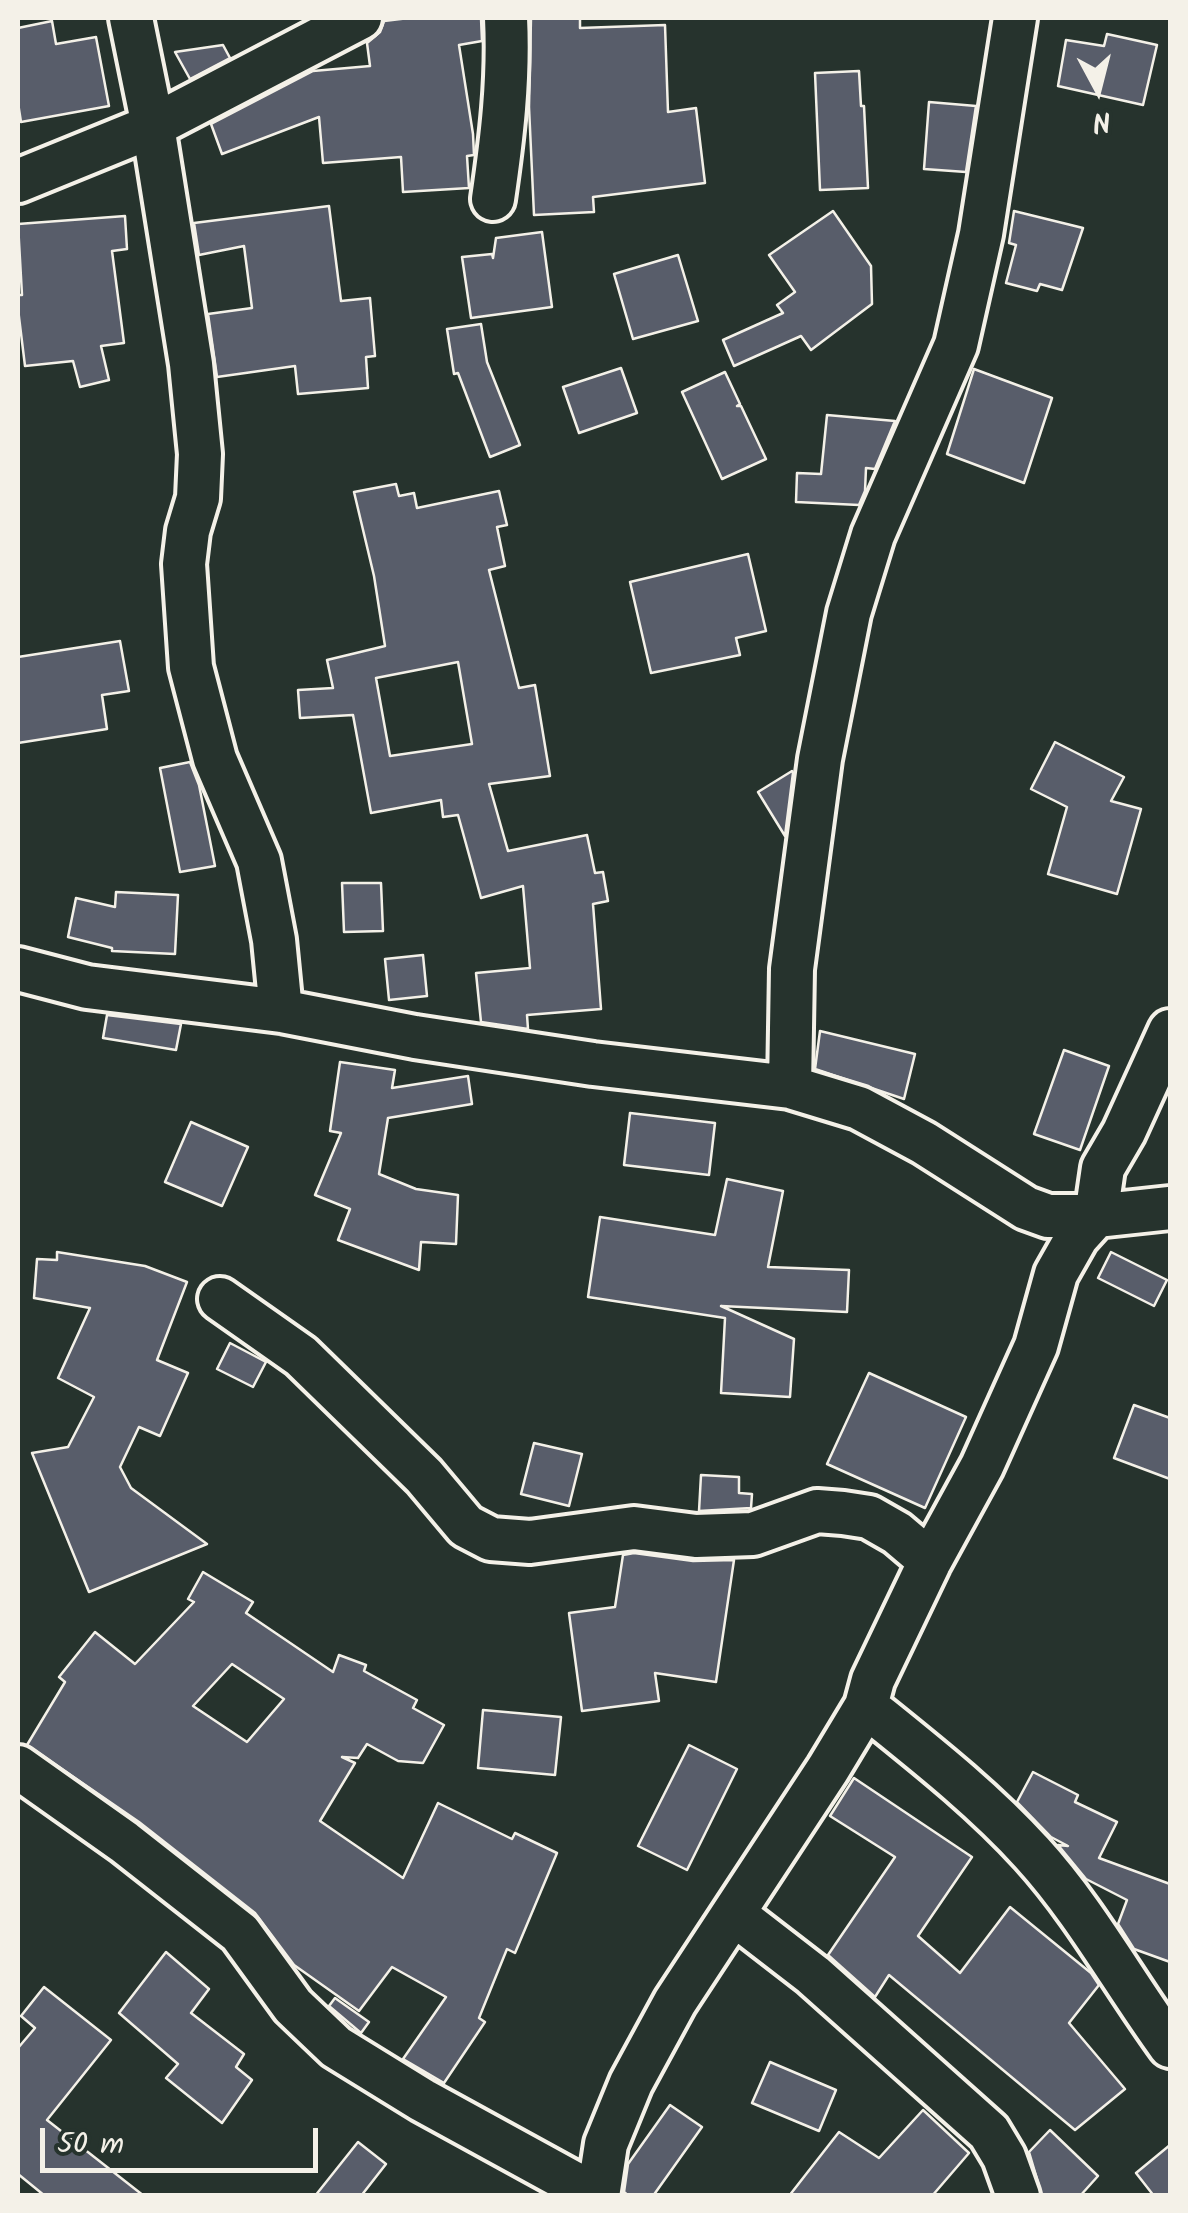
<!DOCTYPE html>
<style>
body{margin:0}
#map{position:relative;width:1188px;height:2213px;overflow:hidden;background:#26332d;font-family:Kalam,sans-serif}
canvas{display:block}
.frame{position:absolute;inset:0;border:20px solid #f4f1e8;pointer-events:none}
.north{position:absolute;left:1048px;top:40px;width:100px;height:100px;-webkit-text-stroke:8px #26332d;paint-order:stroke;rotate:173deg;font-size:28px;font-weight:700;line-height:40px;text-align:center;color:#f4f1e8}
.north::after{content:'';display:block;margin:auto;width:35px;height:45px;background:#f4f1e8;clip-path:polygon(50% 0,100% 100%,50% 72%,0 100%)}
.scale{position:absolute;left:40px;top:2128px;width:278px;height:45px;box-sizing:border-box;border:5px solid #f4f1e8;border-top:0;padding-left:12px;font-size:30px;line-height:35px;white-space:nowrap;color:#f4f1e8;-webkit-text-stroke:8px #26332d;paint-order:stroke}
</style>
<div id="map">
<canvas width="1188" height="2213"></canvas>
<div class="frame"></div>
<div class="north">N</div>
<div class="scale">50 m</div>
</div>
<script>
const g = document.querySelector('canvas').getContext('2d');
g.lineJoin = 'round';
function paint(path, color) { g.fillStyle = color; g.fill(path, 'evenodd'); }
function trace(path, color, width, dash) { g.strokeStyle = color; g.lineWidth = width; g.lineCap = dash ? 'butt' : 'round'; g.setLineDash(dash || []); g.stroke(path); }
const building = new Path2D(`
 M409 18H481L482 41 459 45 473 134 474 155 467 156 469 188 403 192 401 157 323 163 319 117 222 154 211 124 313 71 370 66 367 43 380 32 384 21Z
 M531 18H580V28L665 25 668 112 696 108 705 183 593 197 594 212 534 215 529 107Z
 M52 21 56 44 96 37 109 106 21 122 18 103V28Z
 M1107 34 1157 45 1143 105 1058 86 1066 40 1104 46Z
 M223 45 230 58 190 79 175 52Z
 M859 71 861 106H864L868 188 820 190 815 73Z
 M929 102 976 106 966 172 924 169Z
 M329 206 341 301 370 298 375 356 366 357 368 388 298 394 295 366 217 377 208 314 252 308 244 246 199 255 194 223Z
 M833 211 871 266 872 304 811 350 801 336 734 366 723 340 783 313 777 305 795 292 769 255Z
 M1014 211 1083 228 1062 290 1040 284 1037 291 1006 283 1016 245 1009 243Z
 M125 216 127 249 112 251 124 343 101 346 109 380 80 387 73 361 25 366 18 309V295H22L18 224Z
 M542 232 552 307 471 318 462 257 492 254 493 258 496 238Z
 M678 255 698 321 633 339 614 274Z
 M481 324 487 362 520 445 490 457 458 373 454 374 447 329Z
 M621 368 637 413 579 433 563 387Z
 M974 369 1052 398 1024 483 947 454Z
 M725 372 740 404 737 406H741L766 459 722 479 682 392Z
 M827 415 895 421 875 469 866 468 865 491 859 505 796 502 797 473 821 474Z
 M396 484 399 496 414 493 417 508 499 491 507 525 497 527 505 566 489 570 519 688 535 685 550 776 489 784 508 851 587 835 595 873 603 872 608 901 593 904 601 1009 527 1015 528 1029 481 1022 476 973 530 968 523 886 481 898 458 815 443 817 441 800 371 813 353 715 300 718 298 690 333 688 327 660 385 646 374 576 354 492ZM458 662 472 744 390 756 376 678Z
 M748 554 766 631 736 638 740 655 651 673 630 582Z
 M120 641 129 691 102 695 107 729 18 743V657Z
 M1055 742 1124 777 1111 801 1141 809 1117 894 1048 874 1067 807 1031 789Z
 M190 762 199 785 215 866 180 872 160 768Z
 M792 771 793 773 785 836 758 792Z
 M342 883H381L383 931 344 932Z
 M116 892 178 895 175 954 112 951V948L68 937 76 898 115 907Z
 M423 955 427 996 389 1000 385 959Z
 M107 1015 181 1024 176 1050 103 1038Z
 M820 1031 915 1054 904 1099 815 1069Z
 M1064 1050 1109 1066 1080 1150 1034 1134Z
 M340 1062 395 1070 392 1088 468 1076 472 1104 388 1118 379 1174 416 1189 458 1195 456 1244 421 1242 419 1270 338 1240 350 1209 315 1195 341 1133 330 1131Z
 M630 1113 715 1123 709 1175 624 1165Z
 M191 1122 248 1147 222 1206 165 1182Z
 M727 1179 783 1191 768 1267 849 1270 847 1312 721 1306 794 1339 790 1397 721 1393 725 1318 588 1297 600 1217 715 1235Z
 M57 1252 145 1266 187 1282 157 1360 188 1373 160 1436 139 1427 120 1467 131 1488 207 1544 89 1592 32 1453 68 1447 94 1397 58 1378 90 1308 34 1298 37 1259 57 1260Z
 M1111 1252 1167 1280 1154 1306 1098 1278Z
 M230 1343 266 1362 253 1387 217 1369Z
 M869 1373 966 1417 925 1508 827 1464Z
 M1134 1405 1170 1418V1479L1114 1458Z
 M534 1443 582 1454 569 1506 521 1494Z
 M701 1475 739 1477V1493L752 1494 751 1508 699 1511Z
 M634 1553 693 1561 734 1560 716 1682 655 1673 659 1701 582 1711 569 1613 615 1607 623 1555Z
 M203 1572 253 1602 246 1613 333 1672 339 1655 366 1665 364 1671 417 1700 413 1708 444 1725 423 1763 398 1761 367 1744 358 1758 342 1757 355 1763 320 1821 403 1878 438 1803 512 1839 515 1833 557 1853 515 1953 507 1949 479 2018 485 2022 444 2083 403 2059 446 1997 392 1967 359 2011 294 1965 255 1913 139 1822 27 1745 65 1682 59 1677 95 1632 135 1664 194 1602 188 1599ZM232 1664 284 1699 247 1742 193 1706Z
 M483 1710 561 1717 555 1775 478 1768Z
 M689 1745 737 1769 687 1870 638 1846Z
 M1033 1772 1078 1795 1075 1802 1117 1822 1099 1858 1170 1884V1962L1134 1949 1118 1924 1127 1900 1086 1879 1058 1845 1068 1846 1051 1837 1017 1802Z
 M854 1778 972 1857 918 1936 960 1973 1010 1907 1091 1973 1099 1985 1069 2023 1125 2089 1075 2130 889 1975 875 1997 828 1955 895 1857 830 1816Z
 M166 1952 209 1989 191 2013 244 2054 236 2067 252 2080 222 2123 166 2078 178 2064 119 2013Z
 M44 1987 111 2040 47 2120 144 2196H45L18 2174V2048L35 2028 21 2016Z
 M335 1998 369 2022 361 2033 329 2006Z
 M770 2062 836 2090 819 2131 752 2103Z
 M670 2105 702 2127 653 2196H629L624 2192 628 2164Z
 M923 2110 969 2153 932 2196H789L839 2132 879 2158Z
 M1050 2130 1098 2176 1080 2196H1042L1029 2152Z
 M358 2142 386 2164 361 2196H315Z
 M1170 2145V2196H1154L1136 2173Z`);
paint(building, '#585d6a');
trace(building, '#f4f1e8', 2.5);
const minor = new Path2D(`
 M131 18 153 126 191 364 200 454 198 498 188 531 184 564 191 667 215 759 259 861 274 940 281 1011
 M18 181 153 126 360 18
 M493 199C502 138 509 79 506 18
 M18 969 87 987 281 1011 415 1037 593 1064 790 1087 859 1108 924 1143 1026 1208 1048 1216H1096L1170 1208
 M790 1087 792 969 820 759 849 613 873 535 956 345 981 234 1015 18
 M220 1299 301 1356 424 1476 466 1526 491 1539 530 1542 634 1528 696 1536 753 1534 817 1511 843 1513 869 1517 897 1533 930 1561
 M866 1706C923 1752 982 1798 1032 1853 1085 1911 1124 1983 1170 2046
 M18 1767 124 1842 240 1933 293 2006 336 2047 422 2100 597 2196
 M734 1914 813 1975 989 2132 1004 2157 1018 2196
 M598 2196 606 2144 631 2083 675 2002 828 1769 866 1706 873 1680 930 1561 982 1466 1036 1346 1056 1274 1077 1237 1096 1216 1103 1168 1124 1132 1170 1031`);
trace(minor, '#f4f1e8', 50);
trace(minor, '#26332d', 42);
</script>
